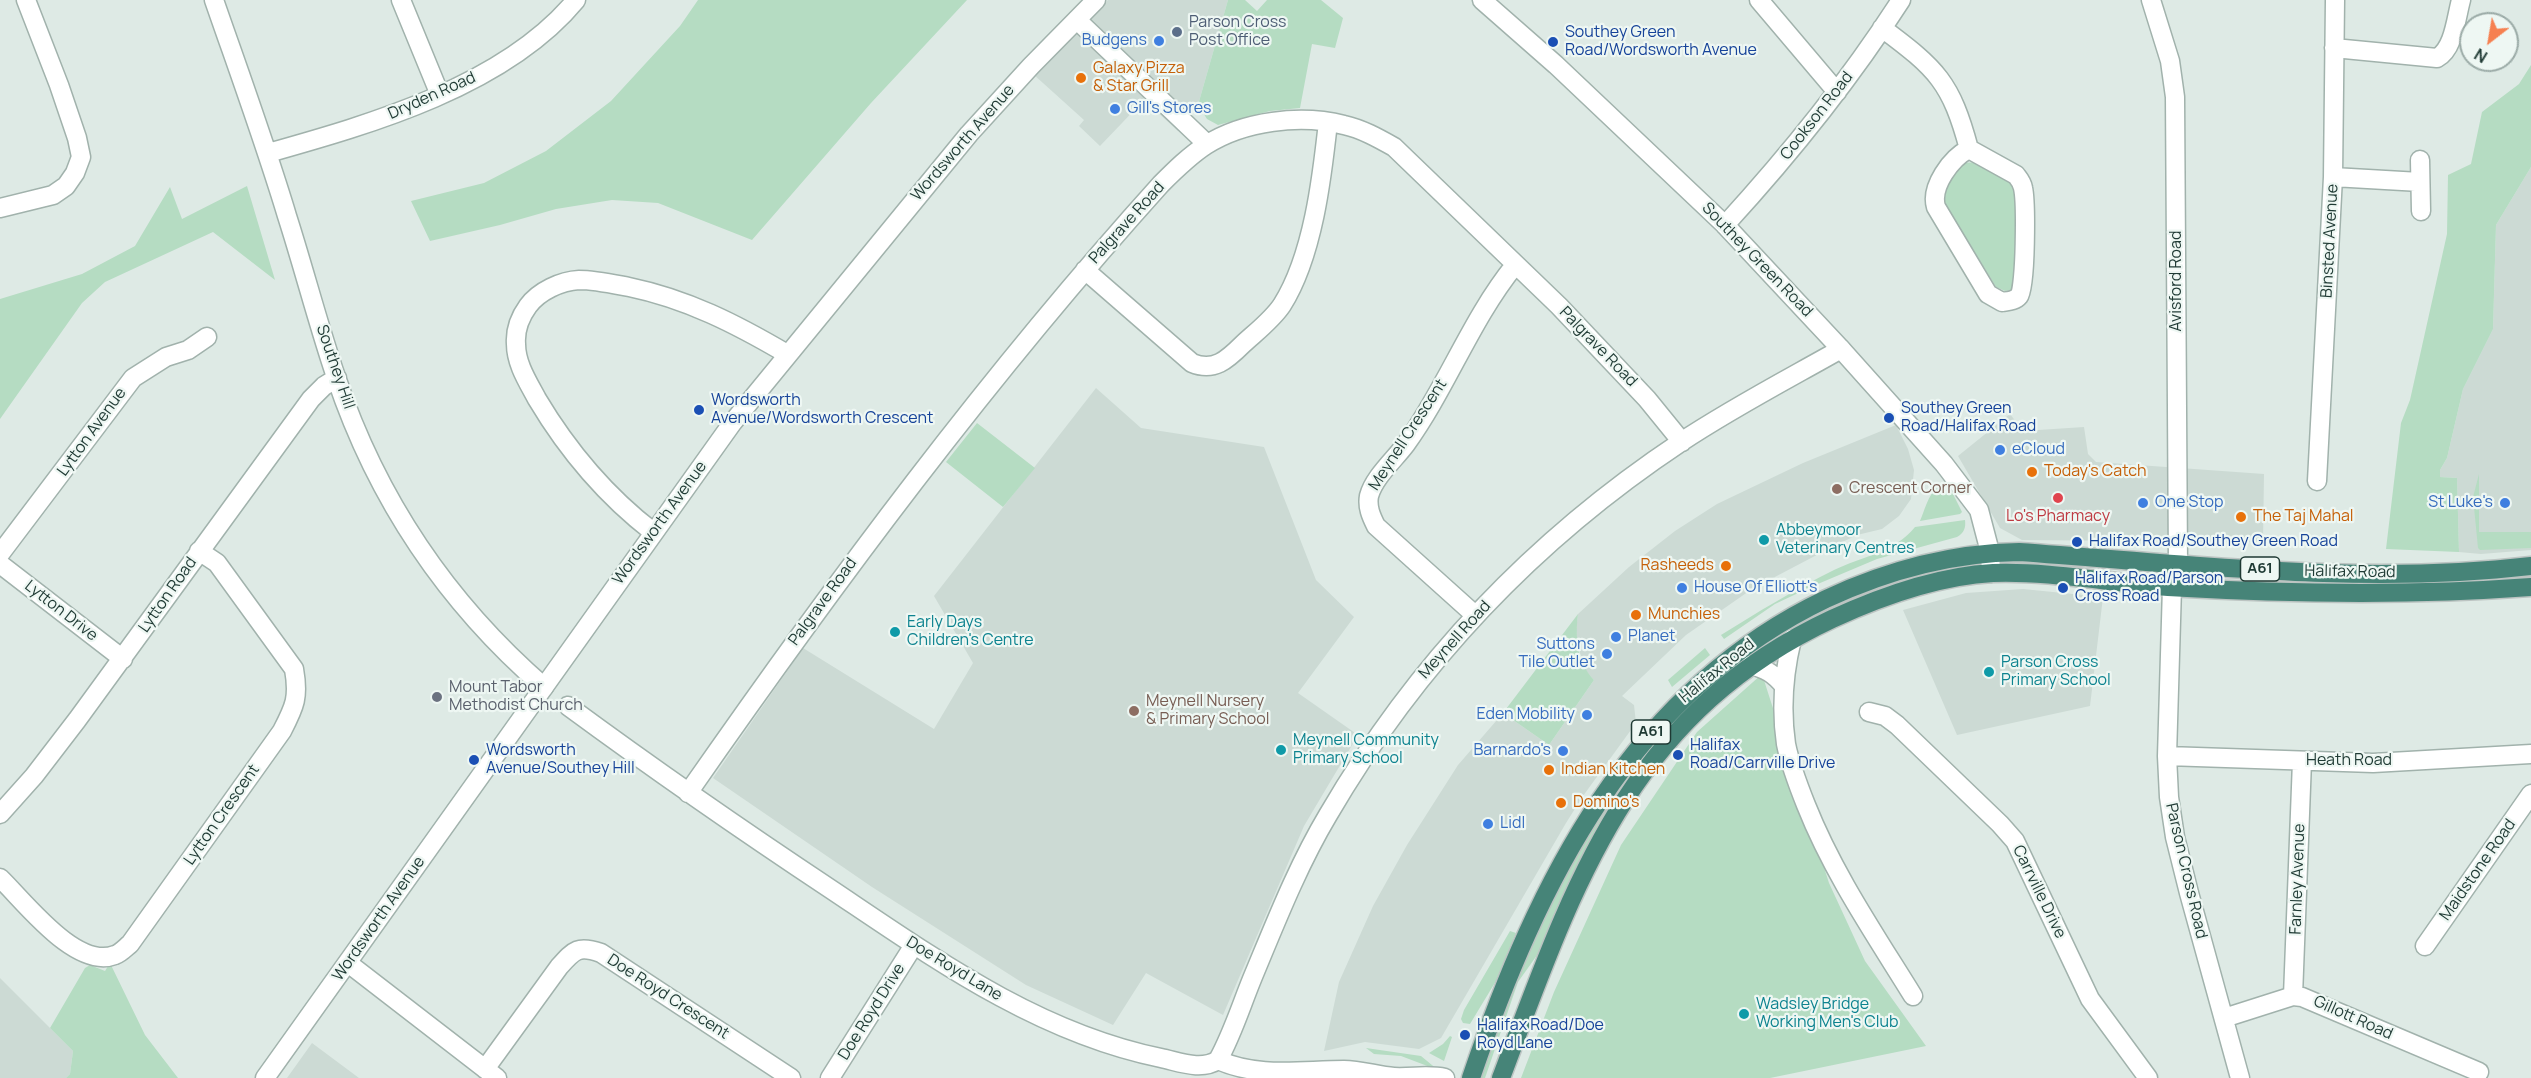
<!DOCTYPE html>
<style>
body{margin:0}
#map{position:relative;width:2531px;height:1078px;overflow:hidden;background:#deeae5;font-family:Manrope,sans-serif}
canvas{display:block}
.north{position:absolute;left:2459px;top:12px;width:60px;height:60px;box-sizing:border-box;background:#eef7f3;border:2px solid #9baba7;border-radius:50%;rotate:211deg;font-size:16px;font-weight:700;line-height:24px;text-align:center;color:#1f3a34}
.north::after{content:'';display:block;margin:auto;width:21px;height:27px;background:#f68050;clip-path:polygon(50% 0,100% 100%,50% 72%,0 100%)}
</style>
<div id="map">
<canvas width="2531" height="1078"></canvas>
<div class="north">N</div>
</div>
<script>
const g = document.querySelector('canvas').getContext('2d');
g.lineJoin = 'round';
function paint(path, color) { g.fillStyle = color; g.fill(path, 'evenodd'); }
function trace(path, color, width, dash) { g.strokeStyle = color; g.lineWidth = width; g.lineCap = dash ? 'butt' : 'round'; g.setLineDash(dash || []); g.stroke(path); }
function label(font, color, halo, rows, align = 'center') {
  g.font = font + ' Manrope,sans-serif'; g.lineWidth = 4.5; g.setLineDash([]); g.textBaseline = 'middle'; g.strokeStyle = halo; g.fillStyle = color; for (const [text, x, y, turn = 0] of rows) {
    g.save(); g.translate(x, y); g.rotate((+turn || 0) * Math.PI / 180); g.textAlign = isNaN(turn) ? turn : align; if (halo) g.strokeText(text, 0, 0); g.fillText(text, 0, 0); g.restore();
  }
}
paint(new Path2D(`
 M1108 0H1228L1198 105 1178 131 1144 100 1100 146 1079 126 1084 120 1033 74Z
 M2531 167V550L2481 554 2459 552 2457 478 2440 477V470L2447 458 2463 389 2493 329 2496 225Z
 M1096 388 1141 428 1264 447 1316 580 1354 617 1298 693 1358 735 1304 826 1223 1015 1146 973 1113 1025 1026 985 872 887 713 778 803 648 934 729 973 663 934 596Z
 M2010 414 2023 431 2084 427 2088 454 2096 462 2264 474 2263 542 2022 540 2000 528 1958 456Z
 M1896 425 1908 449 1914 470 1911 499 1899 516 1882 529 1857 535 1832 547 1752 589 1686 635 1622 696 1634 705 1636 723 1583 796 1566 823 1441 1038 1419 1049 1365 1042 1324 1051 1339 982 1373 906 1407 845 1458 765 1503 713 1549 745 1594 680 1585 670 1578 646 1576 631 1578 614 1629 567 1675 531 1717 504 1803 463Z
 M2023 589 2103 597 2090 706 1957 735 1903 610 1966 593Z
 M0 978 73 1051 70 1074 66 1078H0Z
 M312 1043 359 1078H287Z`), '#ccdad4');
paint(new Path2D(`
 M698 0H967L871 103 752 240 658 203 612 200 556 209 500 225 430 241 411 201 484 183 546 151 611 101 680 26Z
 M1228 0H1245L1257 11 1267 0H1321L1343 18 1335 48 1312 44 1300 108 1270 111 1218 125 1207 119 1198 105Z
 M2531 65V167L2496 225 2493 329 2463 389 2447 458 2440 470V477L2457 478 2459 552 2386 549 2401 423 2410 400 2447 234 2448 175 2471 164 2482 112 2519 84Z
 M1981 162 2014 181 2019 191 2018 282 2012 290 2005 291 1996 287 1944 202 1943 191 1959 163Z
 M247 186 275 280 213 232 105 282 82 303 0 419V299L82 274 135 246 170 187 182 219Z
 M977 423 1035 468 1003 507 946 462Z
 M2479 474V532H2531V548L2480 550 2478 548 2473 497Z
 M1941 486 1951 490 1962 512 1960 514 1920 521C1925 510 1929 490 1941 486Z
 M1965 520C1966 528 1964 533 1957 537L1877 559 1813 586 1775 604 1724 639 1721 635C1758 612 1794 590 1834 570 1861 557 1895 552 1915 527Z
 M1578 614C1575 638 1577 662 1594 680L1549 745 1503 713Z
 M1705 648 1710 655 1672 687 1668 680Z
 M1762 674 1829 883 1865 961 1926 1046 1770 1078H1521L1554 992 1621 845 1697 732Z
 M1664 731 1551 925 1540 951 1518 982 1485 1078H1479L1516 976 1544 915 1604 806 1645 749Z
 M1510 931 1516 933 1496 981 1470 1024 1463 1023 1461 1019 1464 1010Z
 M110 963 145 1035 178 1078H66L70 1074 73 1051 50 1028 85 968 90 965 105 971Z
 M1450 1036 1452 1037 1444 1061 1429 1053 1443 1044Z
 M1366 1048 1421 1056 1438 1070 1401 1056 1374 1054Z`), '#b5dcc2');
const minor = new Path2D(`
 M214 0C239 72 265 143 287 216 304 269 318 324 336 377 377 499 447 603 544 687
 M401 0 440 95
 M1759 0 1837 92
 M2151 0 2170 61 2175 97 2178 565
 M1077 20 1207 144
 M1882 28C1937 69 1951 82 1969 149L2016 175C2019 179 2022 182 2023 188 2026 201 2026 287 2019 296 2015 301 2008 301 2002 302L1988 294 1936 207C1930 187 1951 158 1969 149
 M2334 48 2437 58C2454 49 2456 18 2461 0
 M268 153C371 124 505 86 576 0
 M2420 160 2421 211
 M2333 177 2420 182
 M0 208 53 195 66 186 75 173 81 157 77 138 59 85 26 0
 M1725 225C1790 154 1849 81 1901 0
 M1085 270 1192 363C1214 372 1227 360 1243 344 1256 332 1272 320 1282 305 1313 256 1322 178 1328 122
 M2317 481 2333 177 2335 0
 M653 532C605 495 568 451 537 399 528 382 516 364 516 344 515 330 520 317 528 306 539 291 561 281 579 280 595 280 613 284 629 287 687 299 736 324 787 354
 M0 554 133 378 166 357 188 350 207 337
 M0 564 123 659
 M2172 587 2167 756 2169 797 2175 837 2189 893 2240 1078
 M1475 615 1376 526C1371 516 1367 507 1369 496 1374 477 1395 459 1406 444 1447 387 1471 319 1515 265
 M1792 639C1784 672 1781 710 1786 744 1790 764 1798 785 1806 805 1833 873 1874 933 1913 996
 M1751 665C1766 669 1774 674 1784 686
 M568 706C655 770 743 831 832 890 935 959 1038 1033 1161 1058 1180 1062 1201 1071 1218 1060
 M1869 712 1885 716 1897 725 2000 824 2015 841 2090 999 2148 1078
 M2167 756 2373 763 2531 754
 M688 793C835 582 988 376 1161 184 1175 170 1189 156 1206 145 1244 121 1300 114 1344 125 1362 129 1378 138 1394 147L1559 306 1647 399 1682 442
 M0 814 34 776 77 720 311 399 324 386 337 378
 M0 878C25 902 76 970 115 955 121 953 126 947 130 944L282 731C295 706 299 697 294 669L217 563 199 551
 M2425 946 2531 794
 M348 963 497 1078
 M2293 996 2302 761
 M2224 1018 2293 996 2302 997 2479 1072
 M1218 1060C1232 1035 1241 1006 1252 979 1275 924 1297 867 1328 815 1416 664 1535 539 1681 442 1732 408 1788 379 1841 349
 M1218 1060C1258 1078 1301 1070 1344 1070 1361 1070 1378 1076 1394 1077 1412 1078 1428 1074 1445 1078
 M485 1069 559 967C574 950 578 945 601 953L791 1078
 M830 1078 914 945`);
const tertiary = new Path2D(`
 M1482 0 1556 65 1725 225 1841 349 1944 464 1979 510 1990 552 1991 573
 M265 1078 733 422 969 134 1031 66 1096 0`);
const trunk = new Path2D(`
 M1471 1078C1537 883 1631 692 1826 599 1888 570 1951 553 2019 552 2189 564 2361 586 2531 566
 M1501 1078C1574 884 1629 714 1832 619 1882 596 1937 576 1993 573 2051 571 2110 583 2168 587 2289 594 2410 596 2531 587`);
trace(minor, '#a1b2ac', 21);
trace(tertiary, '#a1b2ac', 21);
trace(trunk, '#bcc4c2', 21);
trace(minor, '#fff', 18);
trace(tertiary, '#fff', 18);
trace(trunk, '#468478', 18);
for (const [x, y, r, color] of [
 [1177,32,6,"#5c6f8a"],
 [1159,41,6,"#3f7fe0"],
 [1553,42,6,"#1a4fb4"],
 [1081,78,6,"#e8710a"],
 [1115,109,6,"#3f7fe0"],
 [699,410,6,"#1a4fb4"],
 [1889,418,6,"#1a4fb4"],
 [2000,450,6,"#3f7fe0"],
 [2032,472,6,"#e8710a"],
 [1837,489,6,"#8d6e63"],
 [2058,498,6,"#e0444e"],
 [2143,503,6,"#3f7fe0"],
 [2505,503,6,"#3f7fe0"],
 [2241,517,6,"#e8710a"],
 [1764,540,6,"#0f9aa8"],
 [2077,542,6,"#1a4fb4"],
 [1726,566,6,"#e8710a"],
 [1682,588,6,"#3f7fe0"],
 [2063,588,6,"#1a4fb4"],
 [1636,615,6,"#e8710a"],
 [895,632,6,"#0f9aa8"],
 [1616,637,6,"#3f7fe0"],
 [1607,654,6,"#3f7fe0"],
 [1989,672,6,"#0f9aa8"],
 [437,697,6,"#6b7280"],
 [1134,711,6,"#8d6e63"],
 [1587,715,6,"#3f7fe0"],
 [1281,750,6,"#0f9aa8"],
 [1563,751,6,"#3f7fe0"],
 [1678,755,6,"#1a4fb4"],
 [474,760,6,"#1a4fb4"],
 [1549,770,6,"#e8710a"],
 [1561,803,6,"#e8710a"],
 [1488,824,6,"#3f7fe0"],
 [1744,1014,6,"#0f9aa8"],
 [1465,1035,6,"#1a4fb4"]
]) { const dot = new Path2D(); dot.arc(x, y, r, 0, 2 * Math.PI); g.fillStyle = color; g.fill(dot); trace(dot, '#eef7f3', 2); }
for (const [x, y, w] of [
 [2260,569,39],
 [1651,732,39]
]) { const box = new Path2D(); box.roundRect(x - w / 2, y - 12, w, 24, 4.5); g.fillStyle = '#eef7f3'; g.fill(box); trace(box, '#1f3a34', 1.5); }
label('bold 15px', '#1f3a34', null, [
 ["A61",2260,569],
 ["A61",1651,732]
]);
label('16px', '#4e5e75', '#eef7f3', [
 ["Parson Cross",1189,23],
 ["Post Office",1189,41]
], 'left');
label('16px', '#164399', '#eef7f3', [
 ["Southey Green",1565,33],
 ["Road/Wordsworth Avenue",1565,51],
 ["Wordsworth",711,401],
 ["Avenue/Wordsworth Crescent",711,419],
 ["Southey Green",1901,409],
 ["Road/Halifax Road",1901,427],
 ["Halifax Road/Southey Green Road",2089,542],
 ["Halifax Road/Parson",2075,579],
 ["Cross Road",2075,597],
 ["Halifax",1690,746],
 ["Road/Carrville Drive",1690,764],
 ["Wordsworth",486,751],
 ["Avenue/Southey Hill",486,769],
 ["Halifax Road/Doe",1477,1026],
 ["Royd Lane",1477,1044]
], 'left');
label('16px', '#366cbe', '#eef7f3', [
 ["Budgens",1147,41,"right"],
 ["Gill's Stores",1127,109],
 ["eCloud",2012,450],
 ["One Stop",2155,503],
 ["St Luke's",2493,503,"right"],
 ["House Of Elliott's",1694,588],
 ["Planet",1628,637],
 ["Suttons",1595,645,"right"],
 ["Tile Outlet",1595,663,"right"],
 ["Eden Mobility",1575,715,"right"],
 ["Barnardo's",1551,751,"right"],
 ["Lidl",1500,824]
], 'left');
label('16px', '#c56008', '#eef7f3', [
 ["Galaxy Pizza",1093,69],
 ["& Star Grill",1093,87],
 ["Today's Catch",2044,472],
 ["The Taj Mahal",2253,517],
 ["Rasheeds",1714,566,"right"],
 ["Munchies",1648,615],
 ["Indian Kitchen",1561,770],
 ["Domino's",1573,803]
], 'left');
label('16px', '#1f3a34', '#eef7f3', [
 ["Dryden Road",432,96,-24],
 ["Cookson Road",1817,116,-52],
 ["Wordsworth Avenue",963,143,-49],
 ["Palgrave Road",1127,223,-48],
 ["Binsted Avenue",2330,241,-87],
 ["Southey Green Road",1757,260,46],
 ["Avisford Road",2177,281,-90],
 ["Palgrave Road",1598,347,46],
 ["Southey Hill",335,367,71],
 ["Lytton Avenue",92,432,-54],
 ["Meynell Crescent",1408,435,-57],
 ["Wordsworth Avenue",660,523,-54],
 ["Halifax Road",2350,572,1],
 ["Lytton Road",168,595,-55],
 ["Palgrave Road",823,602,-54],
 ["Lytton Drive",61,611,38],
 ["Meynell Road",1455,640,-48],
 ["Halifax Road",1717,671,-39],
 ["Heath Road",2349,761],
 ["Lytton Crescent",222,815,-55],
 ["Maidstone Road",2478,870,-55],
 ["Parson Cross Road",2186,871,77],
 ["Farnley Avenue",2298,879,-88],
 ["Carrville Drive",2039,892,64],
 ["Wordsworth Avenue",379,919,-55],
 ["Doe Royd Lane",954,969,31],
 ["Doe Royd Crescent",668,997,33],
 ["Doe Royd Drive",872,1012,-58],
 ["Gillott Road",2353,1018,24]
]);
label('16px', '#785e54', '#eef7f3', [
 ["Crescent Corner",1849,489],
 ["Meynell Nursery",1146,702],
 ["& Primary School",1146,720]
], 'left');
label('16px', '#be3a42', '#eef7f3', [
 ["Lo's Pharmacy",2058,517]
]);
label('16px', '#0d838f', '#eef7f3', [
 ["Abbeymoor",1776,531],
 ["Veterinary Centres",1776,549],
 ["Early Days",907,623],
 ["Children's Centre",907,641],
 ["Parson Cross",2001,663],
 ["Primary School",2001,681],
 ["Meynell Community",1293,741],
 ["Primary School",1293,759],
 ["Wadsley Bridge",1756,1005],
 ["Working Men's Club",1756,1023]
], 'left');
label('16px', '#5b616d', '#eef7f3', [
 ["Mount Tabor",449,688],
 ["Methodist Church",449,706]
], 'left');
</script>
